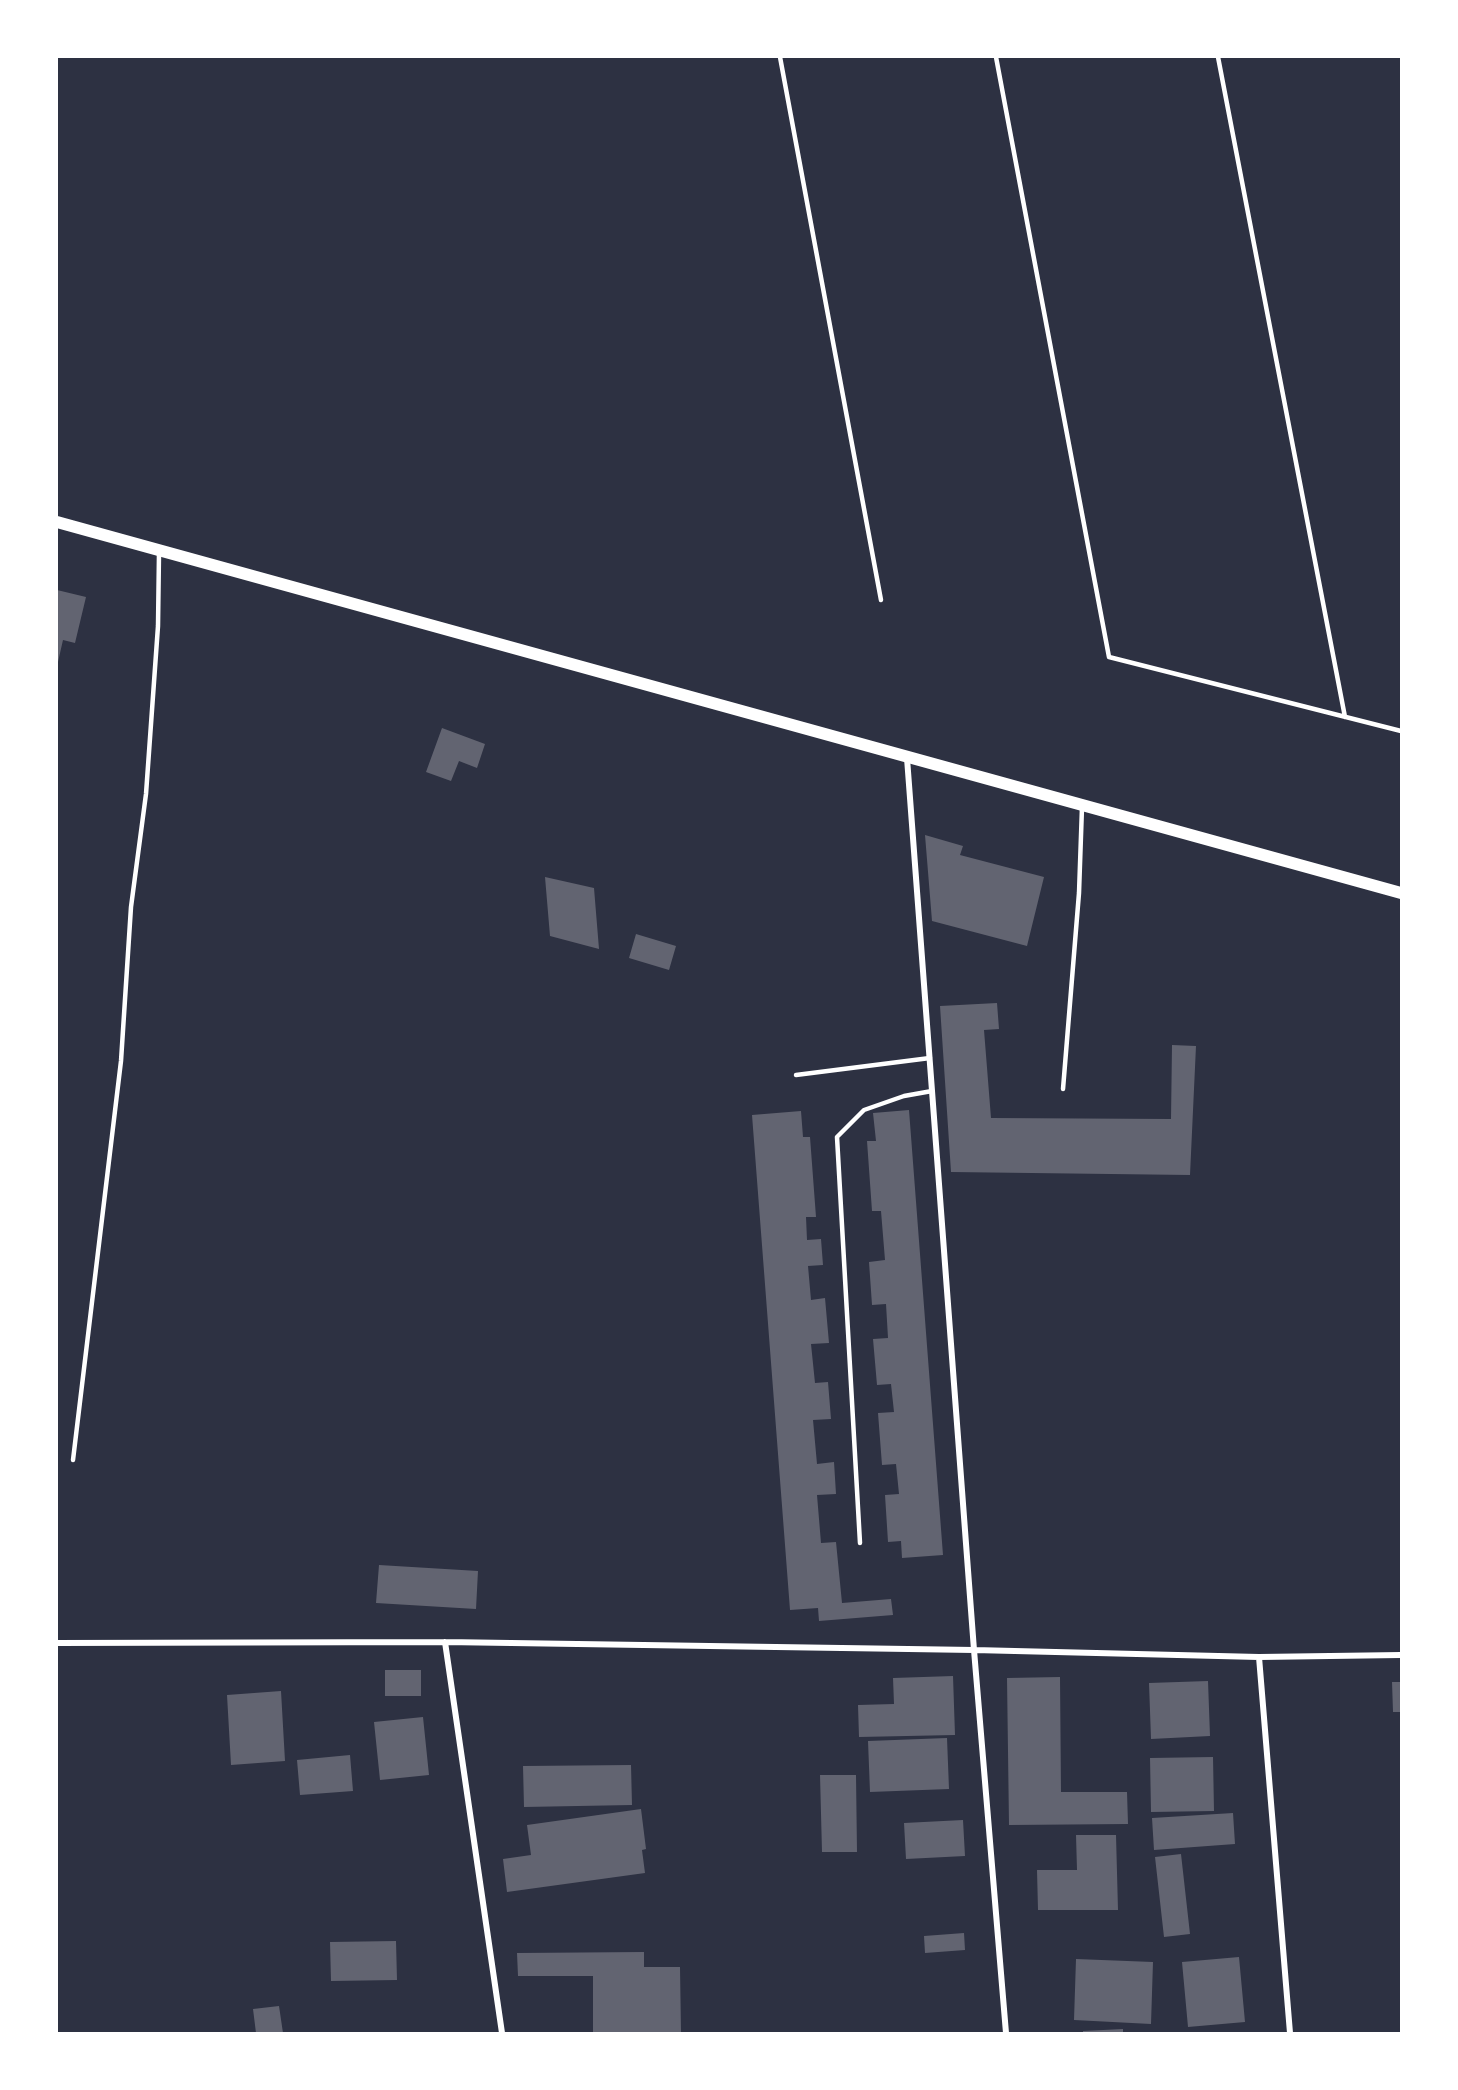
<!DOCTYPE html>
<style>
body{margin:0}
#map{position:relative;width:1458px;height:2090px;overflow:hidden;background:#2d3142;font-family:Barlow,sans-serif}
canvas{display:block}
.frame{position:absolute;inset:0;border:58px solid #fff;pointer-events:none}
</style>
<div id="map">
<canvas width="1458" height="2090"></canvas>
<div class="frame"></div>
</div>
<script>
const g = document.querySelector('canvas').getContext('2d');
g.lineJoin = 'round';
function paint(path, color) { g.fillStyle = color; g.fill(path, 'evenodd'); }
function trace(path, color, width, dash) { g.strokeStyle = color; g.lineWidth = width; g.lineCap = dash ? 'butt' : 'round'; g.setLineDash(dash || []); g.stroke(path); }
paint(new Path2D(`
 M57 590 86 597 75 643 63 640 58 662Z
 M442 728 485 744 477 768 459 761 451 781 426 772Z
 M925 835 963 846 960 855 1044 877 1027 946 932 921Z
 M545 877 594 888 599 949 550 936Z
 M636 934 676 946 669 970 629 958Z
 M997 1003 999 1029 984 1030 991 1118 1171 1119 1172 1045 1196 1046 1190 1175 951 1172 940 1006Z
 M909 1110 943 1555 902 1558 901 1541 888 1542 885 1495 899 1494 896 1464 882 1465 878 1413 894 1412 891 1384 877 1385 873 1339 888 1338 886 1304 872 1305 869 1262 885 1260 881 1211H872L867 1141H876L873 1113Z
 M801 1111 803 1137H810L816 1217H806L807 1240 821 1239 823 1265 808 1266 811 1300 825 1298 829 1343 811 1344 815 1383 828 1382 831 1419 813 1420 817 1464 834 1462 836 1494 817 1495 821 1543 836 1542 842 1603 891 1599 893 1615 819 1621 818 1608 790 1610 752 1115Z
 M379 1565 478 1571 476 1609 376 1603Z
 M385 1670H421V1696H385Z
 M953 1676 955 1735 859 1737 858 1705 894 1704 893 1678Z
 M1060 1677 1061 1792H1127L1128 1824 1009 1825 1007 1678Z
 M1208 1681 1210 1736 1151 1739 1149 1683Z
 M1392 1682H1401V1712H1393Z
 M281 1691 285 1761 231 1765 227 1695Z
 M423 1717 429 1775 380 1780 374 1722Z
 M947 1738 949 1789 870 1792 868 1741Z
 M350 1755 353 1791 300 1795 297 1760Z
 M1213 1757 1214 1811 1151 1812 1150 1758Z
 M631 1765 632 1805 524 1807 523 1766Z
 M820 1775H856L857 1852H822Z
 M641 1809 646 1849 642 1850 645 1873 507 1892 503 1859 531 1855 527 1825Z
 M1233 1813 1235 1844 1154 1850 1152 1818Z
 M963 1820 965 1856 906 1859 904 1823Z
 M1076 1835H1116L1118 1910H1038L1037 1870H1077Z
 M1181 1854 1190 1934 1164 1937 1155 1857Z
 M964 1933 965 1950 925 1953 924 1936Z
 M396 1941 397 1980 331 1981 330 1942Z
 M644 1952V1967H680L681 2033H593V1976H518L517 1953Z
 M1239 1957 1245 2022 1188 2027 1182 1962Z
 M1076 1959 1153 1962 1151 2024 1074 2020Z
 M279 2006 283 2033H256L253 2009Z
 M1123 2029V2033H1083V2031Z`), '#626471');
trace(new Path2D(`
 M780 57 881 600
 M996 57 1109 657 1401 731
 M1218 57 1345 717
 M796 1075 930 1058
 M1063 1089 1079 893 1082 807
 M73 1460 121 1061 131 907 146 794 158 626 159 553
 M860 1543 837 1137 864 1110 904 1096 932 1091`), '#fff', 4.5);
trace(new Path2D(`
 M907 758 974 1650 1006 2033
 M445 1642 502 2033
 M57 1643 445 1642 974 1650 1259 1657 1401 1655
 M1259 1657 1290 2033`), '#fff', 6);
trace(new Path2D(`
 M57 522 1401 893`), '#fff', 12);
</script>
